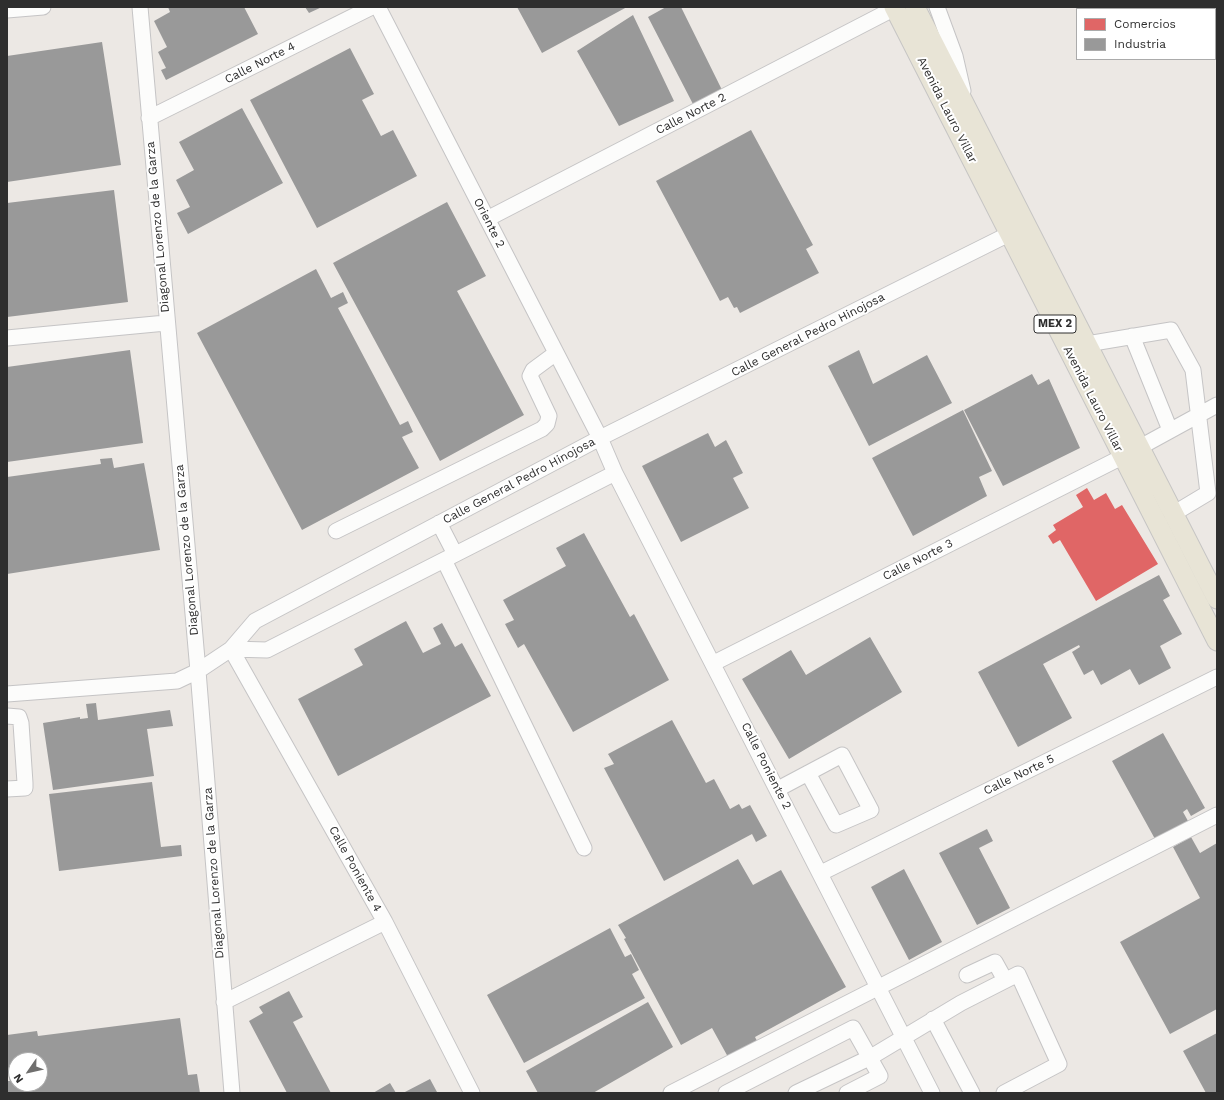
<!DOCTYPE html>
<style>
body{margin:0}
#map{position:relative;width:1224px;height:1100px;overflow:hidden;background:#ece8e4;font-family:"Work Sans",sans-serif}
canvas{display:block}
.frame{position:absolute;inset:0;border:8px solid #2e2e2e;pointer-events:none}
.legend{position:absolute;left:1076px;top:8px;width:140px;height:52px;box-sizing:border-box;background:#fff;border:1px solid #ababab;margin:0;padding:5px 7px;list-style:none;font-size:12px;color:#2e2e2e}
.legend li{display:flex;align-items:center;gap:8px;height:20px}
.legend b{width:20px;border:1px solid #ababab}
.north{position:absolute;left:8px;top:1052px;width:40px;height:40px;box-sizing:border-box;background:#fff;border:1px solid #ababab;border-radius:50%;rotate:236deg;font-size:11px;font-weight:700;line-height:16px;text-align:center;color:#2e2e2e}
.north::after{content:'';display:block;margin:auto;width:14px;height:18px;background:#706f6e;clip-path:polygon(50% 0,100% 100%,50% 72%,0 100%)}
</style>
<div id="map">
<canvas width="1224" height="1100"></canvas>
<div class="frame"></div>
<ul class="legend">
<li><b style="height:11px;background:#e06666"></b>Comercios</li>
<li><b style="height:11px;background:#999"></b>Industria</li>
</ul>
<div class="north">N</div>
</div>
<script>
const g = document.querySelector('canvas').getContext('2d');
g.lineJoin = 'round';
function paint(path, color) { g.fillStyle = color; g.fill(path, 'evenodd'); }
function trace(path, color, width, dash) { g.strokeStyle = color; g.lineWidth = width; g.lineCap = dash ? 'butt' : 'round'; g.setLineDash(dash || []); g.stroke(path); }
function label(font, color, halo, rows, align = 'center') {
  g.font = font + ' "Work Sans",sans-serif'; g.lineWidth = 4; g.setLineDash([]); g.textBaseline = 'middle'; g.strokeStyle = halo; g.fillStyle = color; for (const [text, x, y, turn = 0] of rows) {
    g.save(); g.translate(x, y); g.rotate((+turn || 0) * Math.PI / 180); g.textAlign = isNaN(turn) ? turn : align; if (halo) g.strokeText(text, 0, 0); g.fillText(text, 0, 0); g.restore();
  }
}
paint(new Path2D(`
 M1087 488 1094 500 1106 493 1115 509 1122 505 1158 564 1096 601 1060 540 1053 544 1048 536 1056 530 1053 525 1083 507 1076 495Z`), '#e06666');
paint(new Path2D(`
 M168 7H244L258 34 166 80 161 70 166 68 158 52 167 47 154 21 170 12Z
 M305 7H322L309 13Z
 M517 7H627L542 53Z
 M666 7H681L723 92 694 106 648 17Z
 M633 15 674 101 619 126 577 51Z
 M102 42 121 165 7 182V56Z
 M350 48 374 94 362 100 381 136 393 130 417 176 317 228 250 100Z
 M242 108 283 183 188 234 177 213 190 207 176 180 194 170 179 142Z
 M751 130 813 245 806 249 819 273 740 313 737 307 734 308 728 297 720 301 656 181Z
 M114 190 128 302 7 317V203Z
 M447 202 486 276 457 291 524 415 440 461 333 263Z
 M316 269 331 298 343 292 348 303 338 308 400 425 408 421 413 432 402 437 419 468 302 530 197 333Z
 M130 350 143 443 7 462V367Z
 M859 350 873 384 927 355 952 403 869 446 828 366Z
 M1032 374 1038 385 1049 379 1080 448 1003 486 964 410Z
 M963 410 992 471 979 477 987 496 913 536 872 458Z
 M708 433 715 447 726 440 743 473 733 478 749 508 681 542 642 466Z
 M112 458 114 468 144 463 160 550 7 574V477L101 464 100 459Z
 M584 533 630 617 634 614 669 680 573 732 524 644 518 648 505 624 514 620 503 600 566 566 556 548Z
 M1159 575 1170 596 1163 600 1182 634 1160 646 1171 668 1139 685 1130 669 1101 685 1093 670 1084 675 1072 652 1080 647 1079 645 1043 664 1072 718 1018 747 978 672Z
 M406 621 423 653 441 644 433 628 442 623 455 647 462 643 491 696 338 776 298 699 363 665 354 649Z
 M870 637 902 692 789 759 742 679 791 650 806 675Z
 M96 703 98 720 170 710 173 726 147 729 154 776 53 790 43 723 80 717V719L88 718 86 704Z
 M672 720 706 783 714 779 730 809 739 804 742 809 750 805 767 836 756 842 752 834 664 881 604 768 614 764 608 754Z
 M1163 733 1205 808 1191 816 1187 809 1183 812 1188 821 1155 839 1112 761Z
 M152 782 161 847 181 845 182 856 59 871 49 794Z
 M987 829 993 841 979 848 1010 908 977 925 939 853Z
 M1191 837 1200 853 1217 843V1009L1170 1034 1120 942 1200 898 1173 847Z
 M738 859 753 885 781 870 846 987 755 1037 757 1041 728 1057 712 1028 681 1045 624 939 626 938 618 925Z
 M904 869 942 942 909 960 871 887Z
 M610 928 625 957 631 954 639 970 632 974 645 998 524 1063 487 995Z
 M289 991 303 1017 293 1022 331 1093H287L249 1021 263 1013 259 1007Z
 M648 1002 673 1047 593 1093H538L526 1071Z
 M180 1018 188 1075 197 1074 200 1093H7V1081H10L7 1059V1035L37 1031 38 1036ZM16 1060H40V1084H16Z
 M1217 1033V1093H1206L1183 1051Z
 M430 1079 437 1092 403 1093Z
 M390 1083 396 1093H373Z`), '#999');
const minor = new Path2D(`
 M140 7 198 671 232 1093
 M378 7 600 438 615 473 932 1093
 M937 7 955 56 963 91
 M7 10 43 7
 M149 118 372 7
 M487 219 895 8
 M1132 336 1170 430
 M7 338 166 323
 M1087 344 1171 330 1193 370 1208 493 1173 514
 M439 523 455 554
 M336 531 542 429 547 424 549 416 530 376 533 370 556 353
 M444 560 584 848
 M231 649 385 922 472 1093
 M231 649 267 650 615 473
 M714 663 1122 457 1217 405
 M7 694 177 681 198 671 231 649 255 621 600 438 1019 229
 M7 716 19 717 21 723 25 783V788L7 789
 M778 789 842 755 871 810 836 825 808 773
 M821 873 1217 677
 M967 975 995 962 1005 980
 M224 1002 385 922
 M933 1019 972 1093
 M671 1093 1217 815
 M726 1093 853 1028 880 1076 847 1093
 M796 1093 871 1057 961 1003 1018 974 1059 1064 1004 1093`);
const major = new Path2D(`
 M894 7 1217 641
 M915 7 1217 599`);
trace(minor, '#c5c4c5', 17);
trace(major, '#c6c5c4', 21);
trace(minor, '#fcfcfb', 15);
trace(major, '#e8e4d6', 19);
for (const [x, y, w] of [
 [1055,324,42]
]) { const box = new Path2D(); box.roundRect(x - w / 2, y - 9, w, 18, 3); g.fillStyle = '#fff'; g.fill(box); trace(box, '#2e2e2e', 1); }
label('bold 11px', '#2e2e2e', null, [
 ["MEX 2",1055,324]
]);
label('12px', '#2e2e2e', '#fff', [
 ["Calle Norte 4",260,63,-27],
 ["Avenida Lauro Villar",947,110,63],
 ["Calle Norte 2",691,114,-27],
 ["Oriente 2",489,223,63],
 ["Diagonal Lorenzo de la Garza",158,227,-95],
 ["Calle General Pedro Hinojosa",808,335,-27],
 ["Avenida Lauro Villar",1093,399,63],
 ["Calle General Pedro Hinojosa",519,481,-28],
 ["Diagonal Lorenzo de la Garza",187,550,-95],
 ["Calle Norte 3",918,560,-27],
 ["Calle Poniente 2",766,766,63],
 ["Calle Norte 5",1019,775,-26],
 ["Calle Poniente 4",355,869,61],
 ["Diagonal Lorenzo de la Garza",214,873,-94]
]);
</script>
